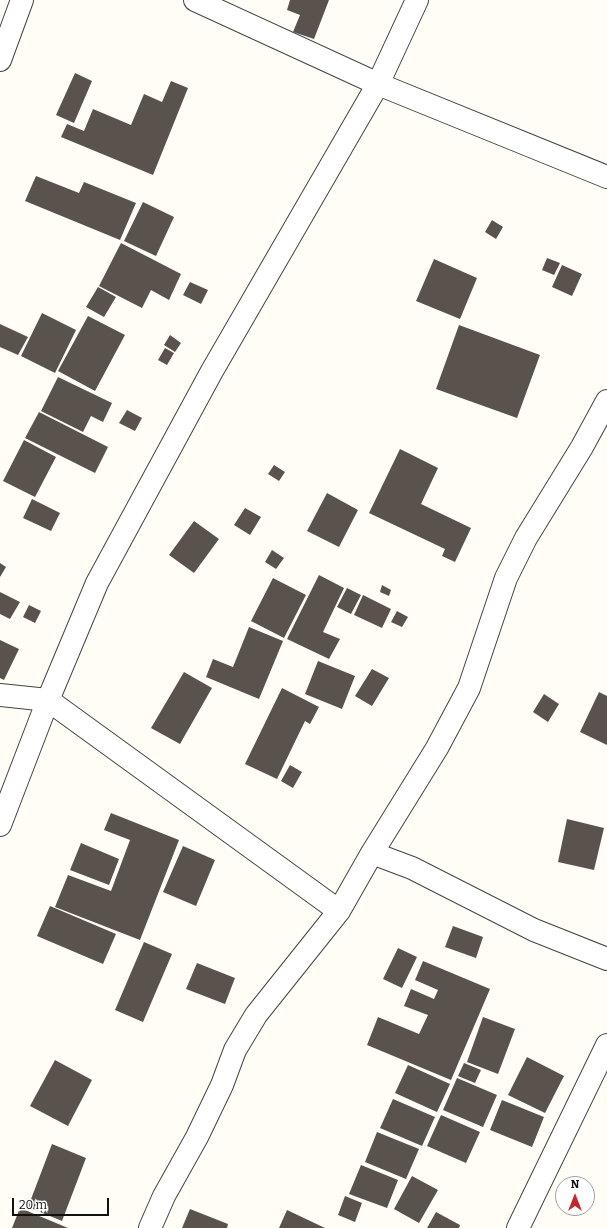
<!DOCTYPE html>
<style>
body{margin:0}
#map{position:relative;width:607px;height:1228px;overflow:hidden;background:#fffdf5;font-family:Bitter,serif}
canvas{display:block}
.north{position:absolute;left:555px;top:1176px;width:40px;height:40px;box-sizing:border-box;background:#fff;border:1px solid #a0a0a0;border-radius:50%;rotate:0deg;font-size:11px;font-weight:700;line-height:16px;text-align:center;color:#111}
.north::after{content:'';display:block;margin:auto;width:14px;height:18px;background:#c4262e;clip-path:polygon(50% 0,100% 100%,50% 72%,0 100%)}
.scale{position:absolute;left:12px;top:1198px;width:97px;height:18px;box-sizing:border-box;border:2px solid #111;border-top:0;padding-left:5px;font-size:12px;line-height:14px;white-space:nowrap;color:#111;-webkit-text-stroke:3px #fff;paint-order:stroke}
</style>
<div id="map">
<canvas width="607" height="1228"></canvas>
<div class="north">N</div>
<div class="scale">20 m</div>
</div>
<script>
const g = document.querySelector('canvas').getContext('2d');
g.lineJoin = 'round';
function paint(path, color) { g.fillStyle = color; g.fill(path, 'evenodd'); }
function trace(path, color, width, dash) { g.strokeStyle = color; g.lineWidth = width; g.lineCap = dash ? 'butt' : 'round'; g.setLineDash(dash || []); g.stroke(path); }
paint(new Path2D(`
 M290 0H329L314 39 293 32 300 15 287 10Z
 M75 73 92 81 74 123 56 115Z
 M171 81 188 88 153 175 61 137 67 124 84 131 93 109 131 125 144 94 162 102Z
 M36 176 79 193 84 182 136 203 120 240 25 201Z
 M143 202 174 217 156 256 124 241Z
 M492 220 503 227 496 239 485 232Z
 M121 243 181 274 169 300 151 290 142 308 99 286Z
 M547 258 560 263 554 275 542 270Z
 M434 259 477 278 460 319 416 301Z
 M562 265 582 274 572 296 552 287Z
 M190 282 208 290 201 304 183 295Z
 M98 287 116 297 104 317 86 307Z
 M42 313 76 330 55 373 21 356Z
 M88 316 125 335 95 391 58 371Z
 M0 324 28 337 18 355 0 347Z
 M459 325 540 355 517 418 436 389Z
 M170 335 181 343 175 352 164 345Z
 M165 348 174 353 167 365 158 360Z
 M58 377 112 403 103 422 91 416 83 432 41 411Z
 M127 410 142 418 135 431 119 423Z
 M39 412 108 447 95 473 25 438Z
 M24 440 56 457 35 497 3 481Z
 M400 449 438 468 421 504 471 528 455 562 442 556 445 549 369 513Z
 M274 465 285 472 279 481 268 474Z
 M327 493 358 510 339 547 307 531Z
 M32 499 60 513 51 531 23 518Z
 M245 508 261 517 250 535 234 525Z
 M194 521 219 539 194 573 169 555Z
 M272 550 284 558 276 569 265 562Z
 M0 563 6 567 0 577Z
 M319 575 344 588 323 632 340 639 329 659 287 639Z
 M273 578 306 595 284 638 251 621Z
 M382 585 391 590 389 596 380 592Z
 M347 588 361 595 351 614 337 607Z
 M0 592 20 602 10 619 0 614Z
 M363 595 391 609 382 628 354 615Z
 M29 605 41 611 35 623 23 617Z
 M397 611 408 617 402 627 391 622Z
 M249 627 283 641 259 699 206 677 213 659 233 667Z
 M0 640 19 649 4 680 0 678Z
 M318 661 355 676 342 709 305 694Z
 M372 669 389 678 372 706 355 696Z
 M184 672 212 688 180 744 151 728Z
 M282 688 319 707 310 724 305 721 277 779 245 764Z
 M599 692 607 696V745L580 732Z
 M544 694 559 704 548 722 533 712Z
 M290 765 302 772 293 788 281 781Z
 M111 813 179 840 140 940 55 907 68 875 111 891 130 840 104 830Z
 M567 819 604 828 594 870 558 862Z
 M81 843 119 859 109 885 70 870Z
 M183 846 215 860 196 906 163 892Z
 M50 906 116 934 103 964 37 936Z
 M453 926 483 937 476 958 445 947Z
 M144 942 172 954 143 1022 115 1010Z
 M398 948 417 957 402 988 383 979Z
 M423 961 490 989 451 1080 367 1045 378 1017 419 1034 428 1015 404 1006 411 989 434 999 438 990 415 980Z
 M197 963 235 978 225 1004 186 989Z
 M483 1017 515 1029 498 1074 467 1062Z
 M527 1057 564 1076 545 1113 508 1095Z
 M55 1060 92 1080 68 1126 30 1106Z
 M464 1063 481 1070 475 1083 458 1076Z
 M408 1065 450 1084 437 1112 395 1093Z
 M457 1078 497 1095 483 1127 443 1110Z
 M393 1099 435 1117 422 1146 380 1128Z
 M502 1100 544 1117 532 1147 490 1130Z
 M441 1115 480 1132 466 1163 427 1146Z
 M377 1132 419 1149 406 1179 365 1162Z
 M52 1144 86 1158 62 1221 28 1207Z
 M361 1165 398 1180 387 1208 349 1194Z
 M412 1176 438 1190 419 1223 394 1209Z
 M345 1196 362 1203 355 1222 338 1215Z
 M20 1208 68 1228H12Z
 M190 1209 228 1224 227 1228H182Z
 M287 1210 325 1228H279Z
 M436 1212 460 1225 459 1228H427Z`), '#5a524d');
const minor = new Path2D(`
 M195 0 378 84 607 177
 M0 60 22 0
 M0 695 48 700 339 911
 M0 825 48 700 97 583 212 371 378 84 417 0
 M372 853 412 868 534 930 607 959
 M150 1228 164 1196 197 1137 222 1085 235 1050 256 1015 339 911 372 853 437 748 469 688 506 578 526 538 582 447 607 401
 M518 1228 607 1045`);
trace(minor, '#444', 24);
trace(minor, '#fff', 22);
</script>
